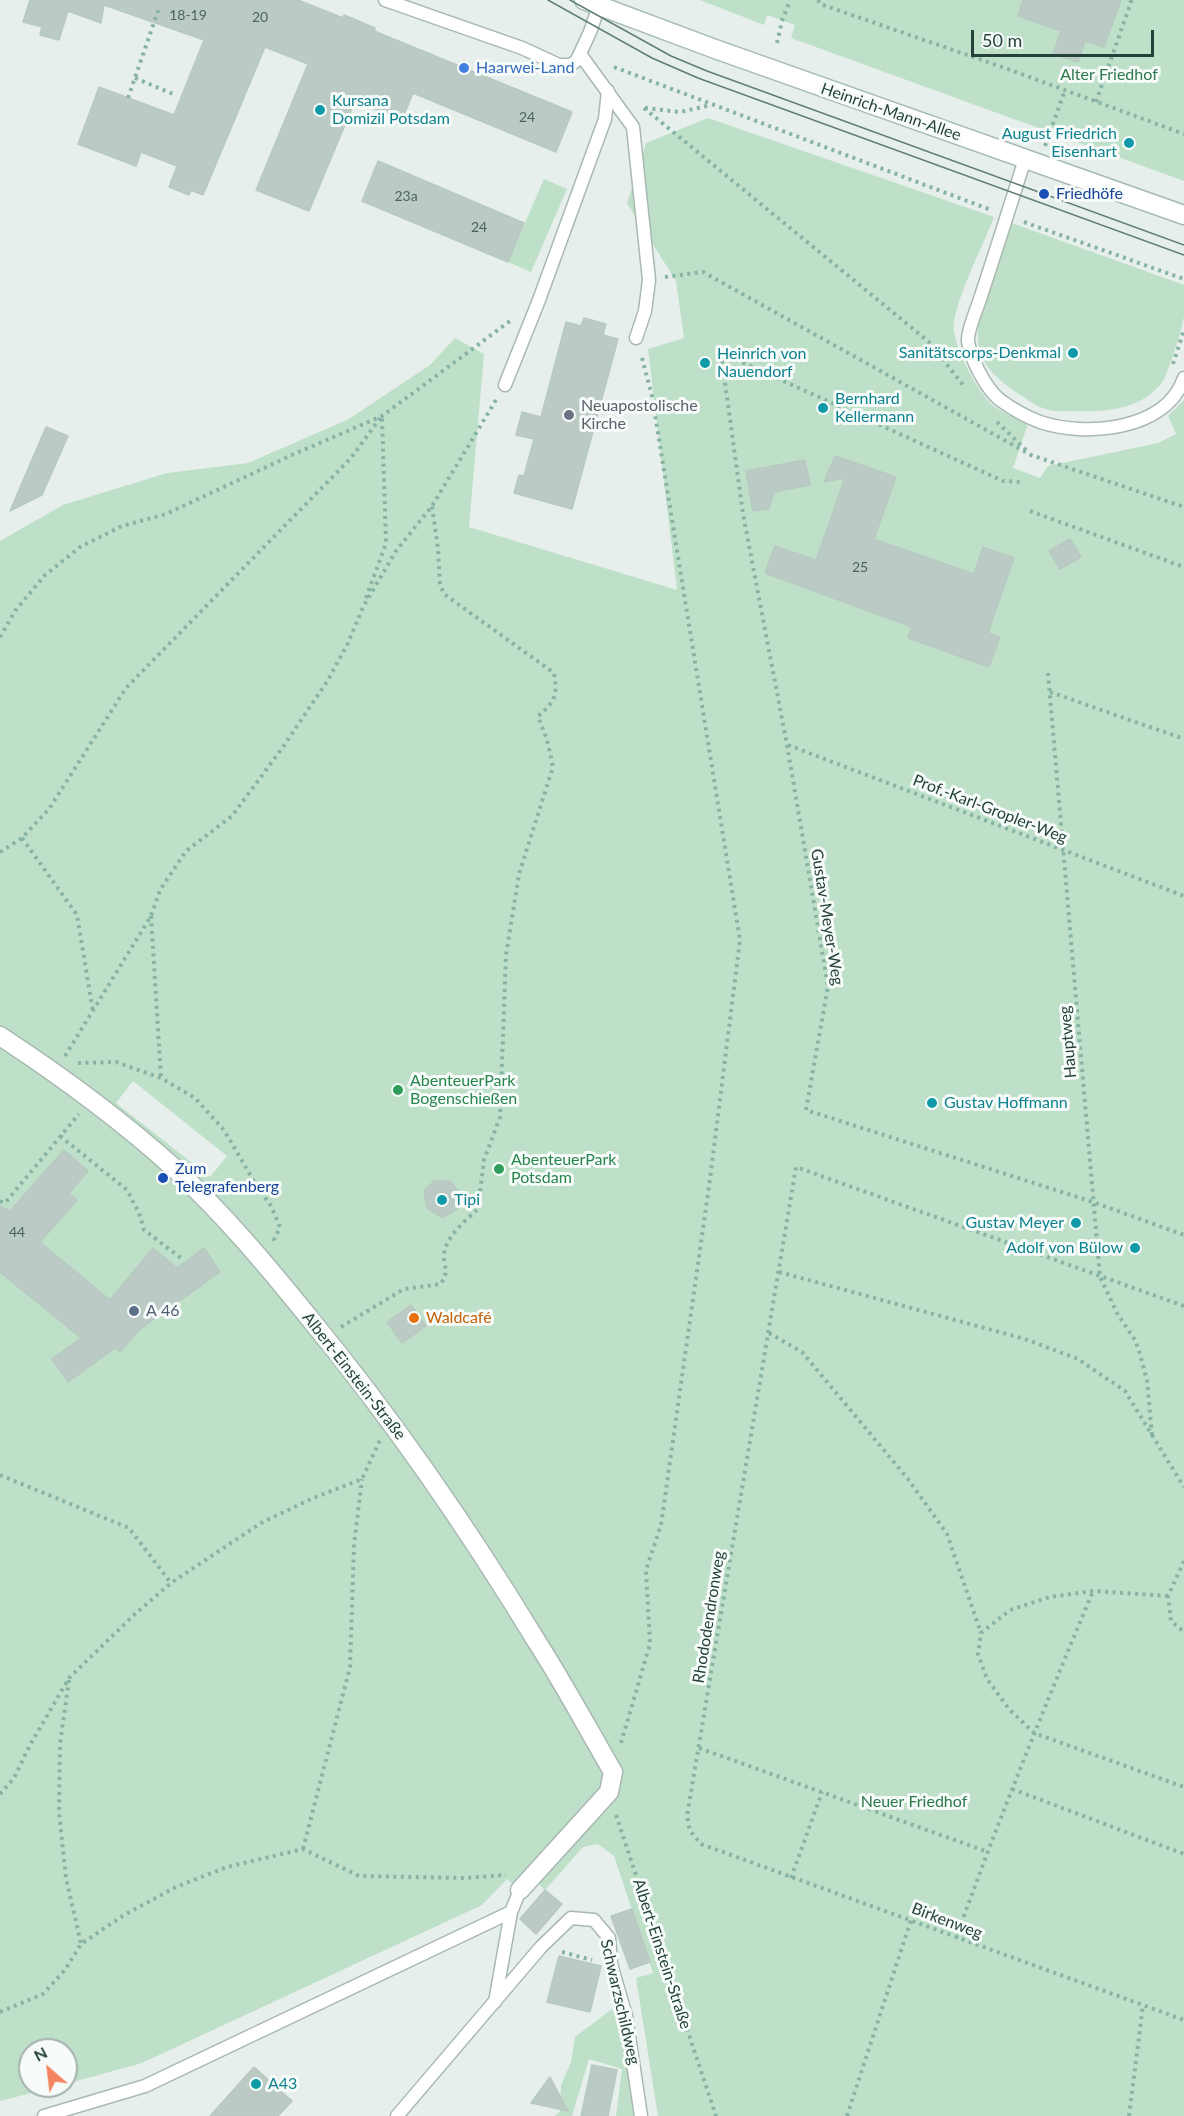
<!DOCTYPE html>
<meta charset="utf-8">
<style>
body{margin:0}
#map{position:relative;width:1184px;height:2116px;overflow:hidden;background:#e6efeb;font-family:Lato,sans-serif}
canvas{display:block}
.north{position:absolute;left:18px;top:2038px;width:60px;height:60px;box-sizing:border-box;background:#f7fbf9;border:2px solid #a3b1ad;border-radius:50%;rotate:332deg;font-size:16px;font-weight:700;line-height:24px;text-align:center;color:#24423a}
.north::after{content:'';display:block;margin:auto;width:21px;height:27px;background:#f4845f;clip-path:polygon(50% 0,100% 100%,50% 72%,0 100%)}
.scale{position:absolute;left:971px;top:30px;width:183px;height:27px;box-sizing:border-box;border:3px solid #24423a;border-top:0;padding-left:8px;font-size:18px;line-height:21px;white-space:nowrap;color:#24423a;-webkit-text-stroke:4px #f7fbf9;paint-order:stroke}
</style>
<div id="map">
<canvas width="1184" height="2116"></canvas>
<div class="north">N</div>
<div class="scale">50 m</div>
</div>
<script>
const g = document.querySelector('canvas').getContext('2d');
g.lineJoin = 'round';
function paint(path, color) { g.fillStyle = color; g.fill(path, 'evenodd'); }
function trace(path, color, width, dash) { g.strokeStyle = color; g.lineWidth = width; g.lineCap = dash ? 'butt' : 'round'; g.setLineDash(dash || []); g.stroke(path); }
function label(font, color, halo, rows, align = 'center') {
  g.font = font + ' Lato,sans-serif'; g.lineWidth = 6; g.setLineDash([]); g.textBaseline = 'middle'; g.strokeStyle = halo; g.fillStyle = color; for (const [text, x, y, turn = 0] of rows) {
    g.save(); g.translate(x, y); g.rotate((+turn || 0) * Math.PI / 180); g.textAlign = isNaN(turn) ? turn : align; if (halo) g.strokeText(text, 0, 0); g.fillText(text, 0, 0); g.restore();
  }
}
paint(new Path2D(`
 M700 0H1184V181L791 38 795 25 767 15 764 25Z
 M708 118 994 217C982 248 960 290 954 321 950 341 979 396 995 407 1005 414 1018 419 1028 424L1013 468 1040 478 1048 466 1158 443 1176 434 1168 416 1184 400V2116H658L636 1978 653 1973 614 1856 598 1844 583 1847 545 1890 534 1880 522 1892 507 1879 482 1905 142 2063 66 2084V2050H30V2086H58L0 2101V541L63 505 167 473 248 463 349 419 430 365 455 338 484 354 469 527 677 590 648 349 684 338 676 281 627 203 646 143ZM133 1081 227 1156 210 1177 116 1103Z
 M544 179 567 189 531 272 508 262Z
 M1012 223 1184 285C1184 295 1184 306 1184 316 1183 327 1168 373 1163 381 1141 411 1105 412 1072 411 1063 411 1053 412 1045 409 1038 407 1031 402 1025 398 1003 384 981 369 978 341 975 311 1001 253 1012 223Z
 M612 2009 623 2030 635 2116H616L622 2069 589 2059 572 2116H555L560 2111 561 2085 571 2062 575 2037Z`), '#bfe0c8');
const building = new Path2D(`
 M30 0H298L343 18 344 15 375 28 374 31 572 112 556 152 413 93 402 120 355 101 309 211 256 190 308 64 265 47 203 195 191 190 189 195 169 187 177 166 141 152 136 166 78 144 99 87 174 115 204 40 104 5 101 23 68 11 59 40 40 35 42 27 23 22Z
 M1023 0H1121L1104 47 1085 41 1078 62 1053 54 1061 31 1018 16Z
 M378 161 524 223 508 262 362 201Z
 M584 318 606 324 603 335 618 339 572 509 514 493 519 475 524 476 534 439 516 435 522 412 541 417 566 322 581 326Z
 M46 427 68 436 42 495 10 511Z
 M835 456 896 477 874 539 974 574 983 547 1014 558 988 633 1000 637 989 667 908 638 912 627 765 573 775 546 816 560 845 478 824 482Z
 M805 460 810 485 774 492 769 509 753 511 746 471Z
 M1070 539 1081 557 1060 569 1049 551Z
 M64 1150 88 1171 69 1193 77 1200 40 1242 110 1300 153 1248 177 1268 204 1248 220 1272 139 1330 120 1352 115 1348 68 1382 52 1359 81 1338 0 1272V1206L10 1211Z
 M434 1181H450L459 1192 457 1209 442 1218 427 1208 424 1191Z
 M411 1305 426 1326 402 1343 387 1322Z
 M545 1890 562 1904 536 1934 520 1919Z
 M632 1909 650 1962 630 1969 611 1916Z
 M559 1956 601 1966 590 2012 547 2002Z
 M592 2065 617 2070 608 2116H581Z
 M254 2067 292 2101 278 2116H210Z
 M550 2077 568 2111 531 2103Z`);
paint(building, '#bbcac4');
trace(building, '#b8c9c2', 1.5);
const lane = new Path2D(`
 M385 0 522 48 559 65H571L577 60 590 32 599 6
 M580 54 633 127 649 280 645 311 636 338
 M1025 159C1010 206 995 254 979 302 976 311 967 332 968 341 970 358 986 389 1000 400 1011 408 1027 417 1040 422 1085 437 1166 431 1184 378
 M505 385 539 300 605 119 608 91
 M495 2002 511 1912 520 1890
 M44 2116 145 2086 511 1912
 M397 2116 541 1947 571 1918 594 1920 609 1938 611 1964 626 2016 641 2116`);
const street = new Path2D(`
 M0 1036C61 1076 120 1119 174 1168 225 1215 268 1267 311 1320 394 1421 469 1530 537 1642 564 1684 588 1729 613 1772L609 1792 520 1890`);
const secondary = new Path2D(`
 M584 0 715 49 1184 215`);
trace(lane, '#a8b8b2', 15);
trace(street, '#a8b8b2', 21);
trace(secondary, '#a4bbb3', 21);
trace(new Path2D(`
 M818 0 820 4 1005 68 1184 134
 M777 43 782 21 790 0
 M614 67 991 210
 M135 78 173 94
 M128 98 159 8
 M1096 102 1131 2 1130 0
 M644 108 929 342 964 386
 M645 108 680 112 711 105
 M1045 146 1065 90
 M1024 222 1184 279
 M665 277 703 272 1031 455 1184 507
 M721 353 743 514 787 745 828 986 806 1110 1093 1202 1184 1235
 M722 353 1003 481 1024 482
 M1173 364 1184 330
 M997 422 1026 450
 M1030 511 1184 567
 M366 598 386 543 382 417
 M0 637 15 611 44 576 80 547 122 526 166 514 292 455 382 416 510 321
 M1048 673 1100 1277 1118 1315 1135 1340 1140 1354 1147 1380 1152 1435
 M1050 692 1184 739
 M788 745 1184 896
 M22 838 77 915 93 1012
 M0 852 22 838 49 809 126 688 351 458 381 417
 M151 916 161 1078
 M65 1056 151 916 160 890 186 851 232 816 283 747 328 680 348 643 363 607 396 551 432 506 496 400
 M78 1063 116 1062 161 1078 195 1098 224 1130 256 1185 271 1206 280 1227 274 1240 276 1243
 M60 1136 127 1190 139 1213 144 1230 181 1258
 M0 1201 5 1203 79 1114
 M779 1272 1025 1339 1078 1359 1125 1391 1184 1487
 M1184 1306 796 1167 687 1816 690 1831 701 1844 1184 2020
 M341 1327 404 1289 441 1284C450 1266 444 1272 444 1256 444 1238 466 1220 478 1209L484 1160 500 1117 506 955 519 874 553 767 547 740 538 716C555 702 558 695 554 673L444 594 440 584 438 549 432 506
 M769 1333 802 1352 908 1479 947 1534 981 1633
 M0 1475 129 1528 171 1583
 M1184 1561 1168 1596 1171 1621 1184 1632
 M1168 1596 1093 1591 1050 1597 1010 1610 981 1633 978 1654 987 1679 1009 1709 1034 1733 1184 1787
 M69 1680 60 1744 59 1812 66 1878 81 1944
 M621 1743 650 1644 646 1570 661 1525 710 1179 740 940 652 396 641 354
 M699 1748 988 1852
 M1012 1789 1184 1854
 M0 1794 14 1778 30 1745 69 1678 135 1614 171 1583 261 1523 311 1499 362 1479 380 1440
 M616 1815 716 2116
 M303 1849 350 1667 354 1545 362 1479
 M791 1878 822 1792
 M956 1938C998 1821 1045 1706 1093 1591
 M562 1952 592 1960
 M0 2012 43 1994 65 1970 81 1944 124 1915 176 1887 227 1867 303 1849 359 1876 464 1878 506 1875
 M847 2116 911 1920
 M1129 2116 1143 2005`), '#86b3a5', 4, [3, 4.5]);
trace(lane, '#fff', 12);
trace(street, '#fff', 18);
trace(secondary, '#fff', 18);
trace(new Path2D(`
 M548 0 652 58 698 78 1184 255
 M570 0 671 56 707 71 1184 245`), '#5f7d75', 1.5);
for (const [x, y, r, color] of [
 [464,68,6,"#3f7fe0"],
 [320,110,6,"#0f9aa8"],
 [1129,143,6,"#0f9aa8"],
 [1044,194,6,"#1a4fb4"],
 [1073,353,6,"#0f9aa8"],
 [705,363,6,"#0f9aa8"],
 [823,408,6,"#0f9aa8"],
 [569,415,6,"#6b7280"],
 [398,1090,6,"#2e9e5b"],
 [932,1103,6,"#0f9aa8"],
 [499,1169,6,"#2e9e5b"],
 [163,1178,6,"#1a4fb4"],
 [442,1200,6,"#0f9aa8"],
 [1076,1223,6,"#0f9aa8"],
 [1135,1248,6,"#0f9aa8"],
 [134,1311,6,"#5c6f8a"],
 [414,1318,6,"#e8710a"],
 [256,2084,6,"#0f9aa8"]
]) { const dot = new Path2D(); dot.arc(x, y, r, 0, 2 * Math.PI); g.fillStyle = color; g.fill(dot); trace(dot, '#f7fbf9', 2); }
label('14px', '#4a645c', null, [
 ["18-19",188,15],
 ["20",260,17],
 ["24",527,117],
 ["23a",406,196],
 ["24",479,227],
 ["25",860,567],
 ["44",17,1232]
]);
label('16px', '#366cbe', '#f7fbf9', [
 ["Haarwei-Land",476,68]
], 'left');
label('16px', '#2d7a4b', '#f7fbf9', [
 ["Alter Friedhof",1109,75],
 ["Neuer Friedhof",914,1802]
]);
label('16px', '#0d838f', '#f7fbf9', [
 ["Kursana",332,101],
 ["Domizil Potsdam",332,119],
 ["August Friedrich",1117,134,"right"],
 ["Eisenhart",1117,152,"right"],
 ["Sanitätscorps-Denkmal",1061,353,"right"],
 ["Heinrich von",717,354],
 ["Nauendorf",717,372],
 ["Bernhard",835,399],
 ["Kellermann",835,417],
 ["Gustav Hoffmann",944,1103],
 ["Tipi",454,1200],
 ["Gustav Meyer",1064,1223,"right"],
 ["Adolf von Bülow",1123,1248,"right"],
 ["A43",268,2084]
], 'left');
label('16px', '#24423a', '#f7fbf9', [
 ["Heinrich-Mann-Allee",891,112,19],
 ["Prof.-Karl-Gropler-Weg",990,809,21],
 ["Gustav-Meyer-Weg",827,917,81],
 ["Hauptweg",1068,1042,-95],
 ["Albert-Einstein-Straße",354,1376,52],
 ["Rhododendronweg",709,1617,-81],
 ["Birkenweg",947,1921,21],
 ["Albert-Einstein-Straße",662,1954,72],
 ["Schwarzschildweg",620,2002,77]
]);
label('16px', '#164399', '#f7fbf9', [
 ["Friedhöfe",1056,194],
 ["Zum",175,1169],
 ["Telegrafenberg",175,1187]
], 'left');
label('16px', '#5b616d', '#f7fbf9', [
 ["Neuapostolische",581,406],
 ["Kirche",581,424]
], 'left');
label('16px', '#27864d', '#f7fbf9', [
 ["AbenteuerPark",410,1081],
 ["Bogenschießen",410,1099],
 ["AbenteuerPark",511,1160],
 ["Potsdam",511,1178]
], 'left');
label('16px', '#4e5e75', '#f7fbf9', [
 ["A 46",146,1311]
], 'left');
label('16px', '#c56008', '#f7fbf9', [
 ["Waldcafé",426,1318]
], 'left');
</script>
